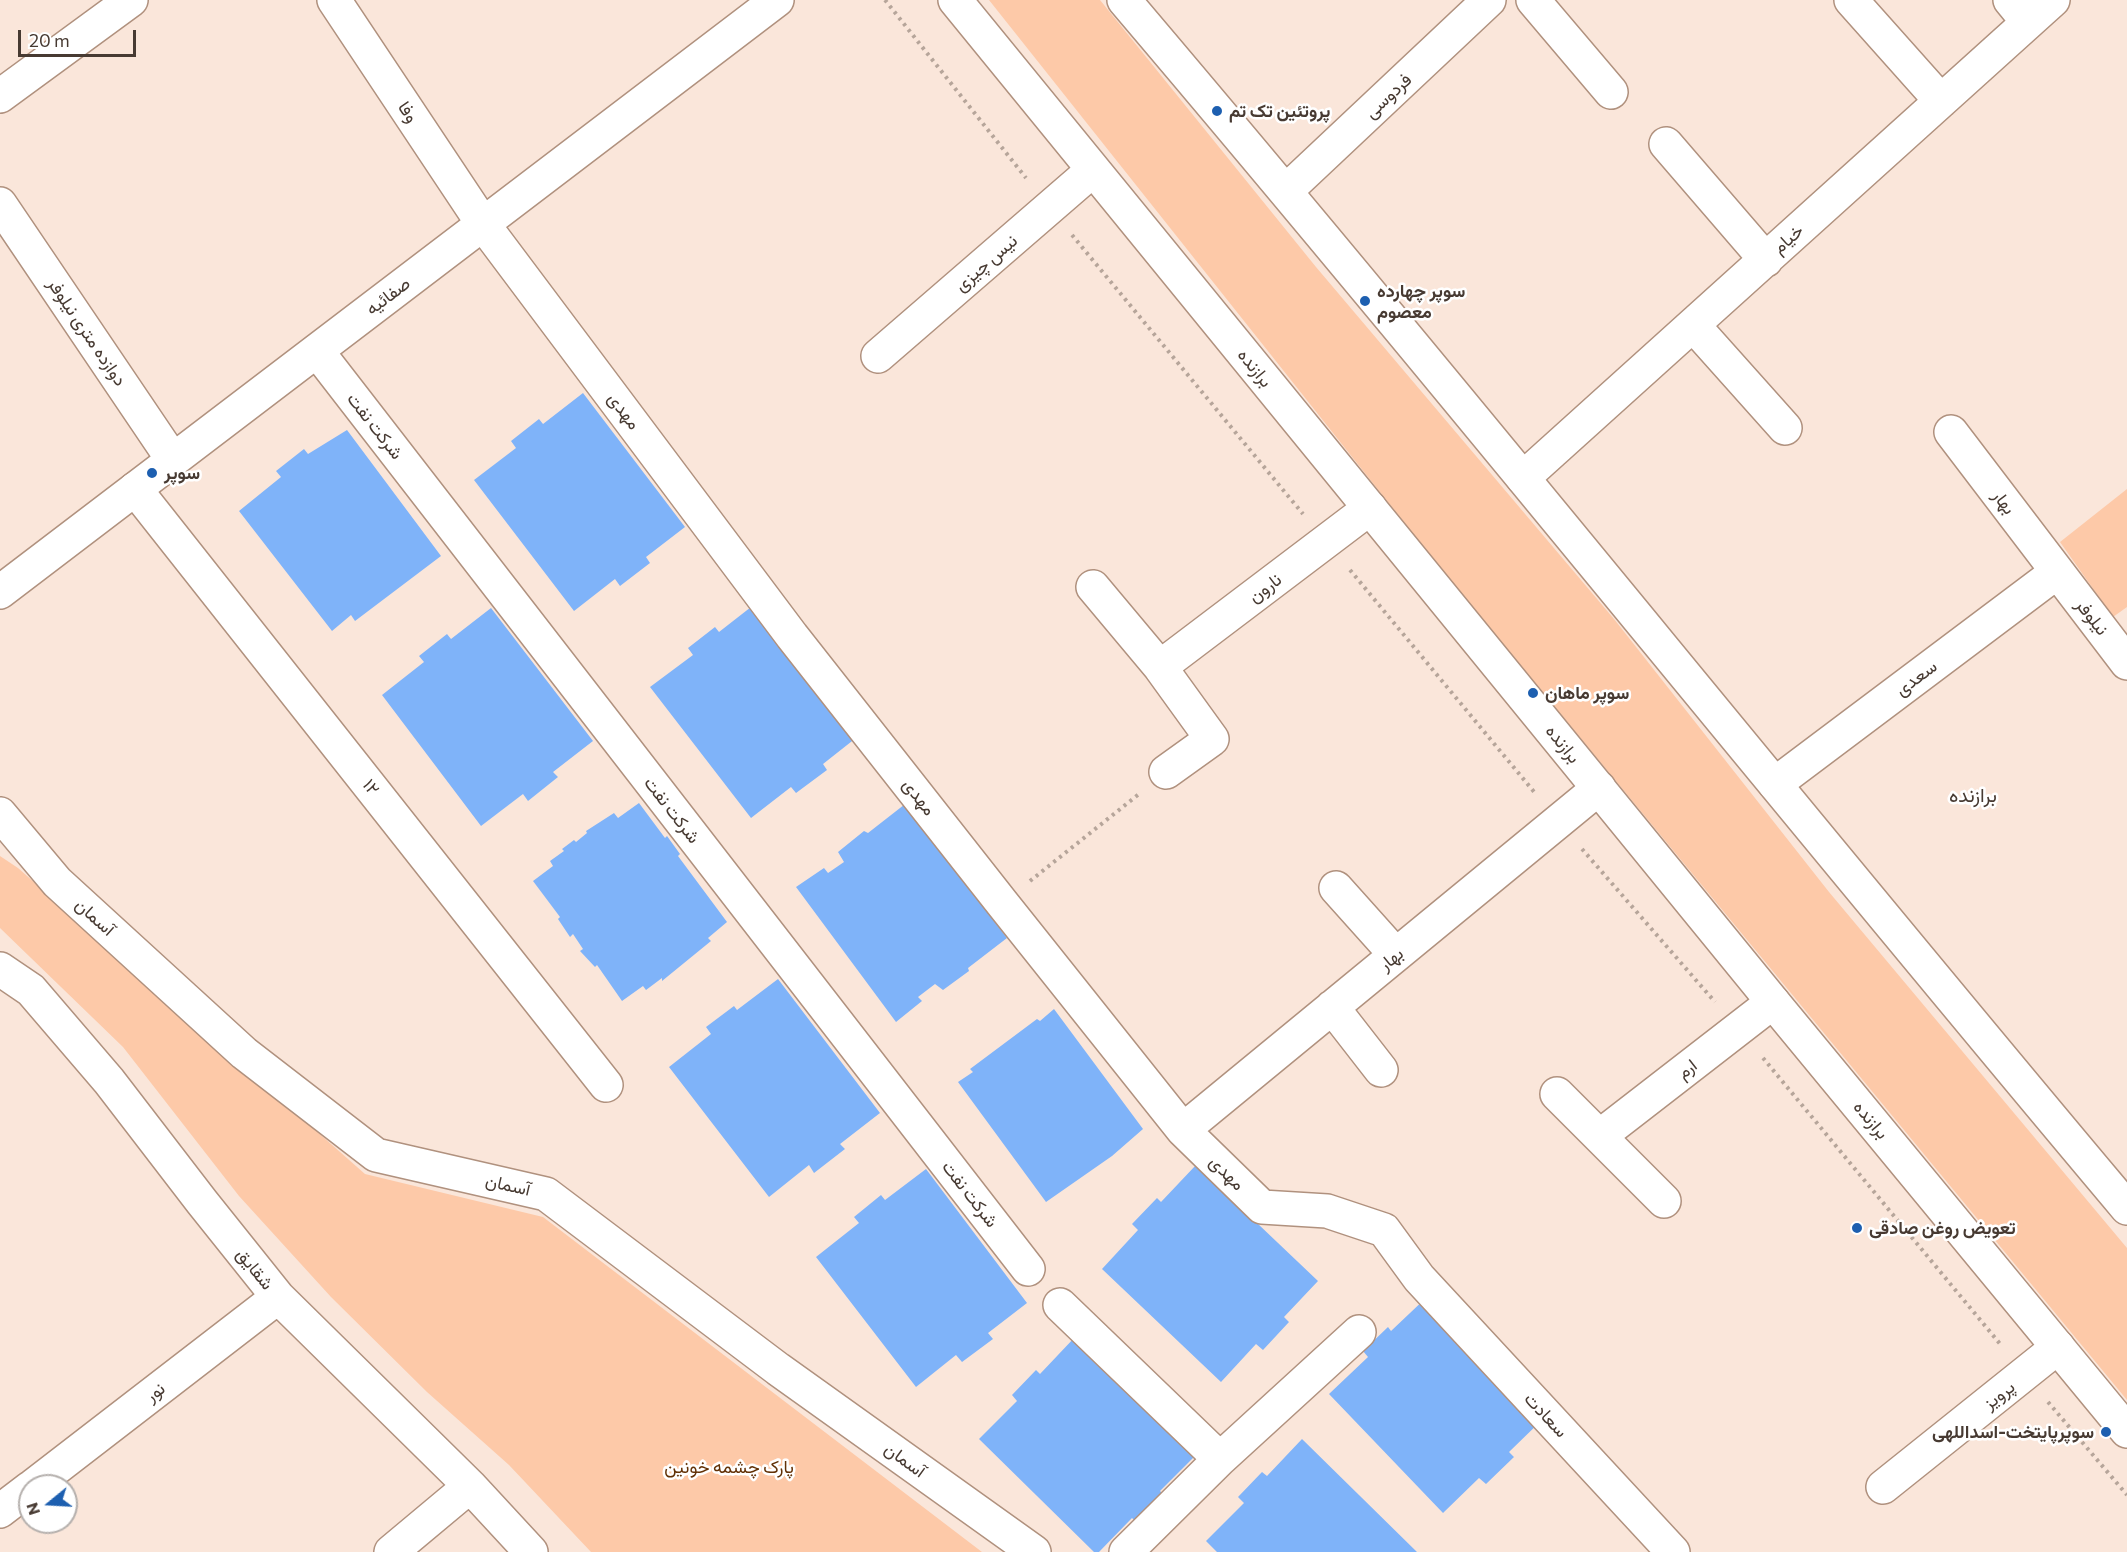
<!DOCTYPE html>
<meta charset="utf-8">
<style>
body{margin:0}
#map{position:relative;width:2127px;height:1552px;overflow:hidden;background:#fae6da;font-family:Commissioner,sans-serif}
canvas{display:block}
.north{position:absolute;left:18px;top:1474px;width:60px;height:60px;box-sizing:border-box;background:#fff;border:2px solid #b5b0ad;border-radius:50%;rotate:252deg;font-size:16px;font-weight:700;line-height:24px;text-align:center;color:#473a32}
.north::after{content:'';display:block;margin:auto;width:21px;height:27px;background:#1d5fb0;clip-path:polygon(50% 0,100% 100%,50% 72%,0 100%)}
.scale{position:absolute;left:18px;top:30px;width:118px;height:27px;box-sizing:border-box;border:3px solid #473a32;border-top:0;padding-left:8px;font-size:18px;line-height:21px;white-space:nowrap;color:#473a32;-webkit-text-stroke:4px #fff;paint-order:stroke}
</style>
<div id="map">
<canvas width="2127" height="1552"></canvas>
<div class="north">N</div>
<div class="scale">20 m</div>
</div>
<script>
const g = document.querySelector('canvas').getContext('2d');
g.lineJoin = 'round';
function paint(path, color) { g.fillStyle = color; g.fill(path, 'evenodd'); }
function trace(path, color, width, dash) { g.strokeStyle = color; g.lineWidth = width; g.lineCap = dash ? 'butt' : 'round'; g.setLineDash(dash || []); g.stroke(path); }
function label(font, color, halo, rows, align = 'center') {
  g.font = font + ' Commissioner,Vazirmatn,sans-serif'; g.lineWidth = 5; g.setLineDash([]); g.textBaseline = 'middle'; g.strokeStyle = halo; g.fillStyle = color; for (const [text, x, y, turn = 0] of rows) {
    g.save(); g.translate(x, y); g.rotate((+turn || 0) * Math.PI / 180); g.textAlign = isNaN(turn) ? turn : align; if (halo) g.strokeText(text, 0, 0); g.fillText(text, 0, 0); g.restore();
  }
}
paint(new Path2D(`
 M989 0H1100L1316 267 1614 619 1829 892 2127 1248V1400L1449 579Z
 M2127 489V607L2113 617 2060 542Z
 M0 856 18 868 365 1174 543 1217 982 1552H591L509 1465 427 1392 331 1297 239 1196 123 1047 0 928Z`), '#fdc9a8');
paint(new Path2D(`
 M583 393 685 527 646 557 650 563 620 586 615 579 574 611 474 480 516 448 511 441 539 419 543 424Z
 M347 430 441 556 355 621 351 615 332 631 239 511 281 477 276 471 304 449 308 454Z
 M760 600 861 734 823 764 827 770 796 793 791 787 751 818 650 687 693 655 688 648 715 627 719 632Z
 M491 608 593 741 553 772 558 777 528 801 523 794 481 826 382 695 424 662 419 656 447 634 451 639Z
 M909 801 937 847 1007 938 968 968 969 971 943 990 935 984 918 997 922 1001 896 1022 796 887 824 868 828 873 844 862 838 852 864 831 868 833Z
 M639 803 665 838 667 836 680 854 678 856 727 922 708 938 711 941 662 981V978L646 990 643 986 622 1001 597 965 595 967 580 951 583 949 573 934 570 937 558 919 560 917 533 881 553 866 550 861 564 851 562 849 574 840 576 842 587 833 586 831 614 813 618 818Z
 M778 979 880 1113 840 1144 845 1149 814 1173 809 1165 769 1197 669 1067 711 1034 706 1027 734 1006 737 1010Z
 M1054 1009 1143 1129 1112 1156 1046 1202 958 1082 973 1072 970 1069 1037 1019 1040 1021Z
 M1196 1165 1318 1281 1284 1317 1289 1322 1263 1350 1256 1344 1221 1382 1102 1269 1138 1230 1132 1224 1157 1198 1161 1202Z
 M926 1169 1027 1303 988 1333 993 1339 962 1362 956 1355 916 1387 816 1257 859 1223 854 1217 881 1195 885 1200Z
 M1429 1295 1545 1417 1509 1452 1514 1457 1486 1484 1479 1478 1443 1513 1329 1394 1368 1357 1363 1351 1388 1327 1391 1331Z
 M1075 1337 1195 1456 1160 1491 1165 1496 1138 1524 1132 1518 1099 1552H1094L979 1439 1017 1401 1012 1395 1036 1370 1040 1374Z
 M1302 1439 1417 1552H1217L1206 1541 1244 1503 1238 1497 1262 1472 1267 1476Z`), '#7fb3f9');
const minor = new Path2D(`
 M334 0 483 224 792 636 1002 903 1183 1130 1262 1207 1327 1211 1384 1230 1419 1278 1673 1552
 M1533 0 1611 92
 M1851 0 1941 101
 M2010 0 2028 22
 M0 96 131 0
 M1666 144 1766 260
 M1286 191 1489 0
 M0 204 173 460
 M1693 325 1785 428
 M317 351 1028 1269
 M878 356 1093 170
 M1951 432 2127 663
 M1523 478 2053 0
 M135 489 606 1085
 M1093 587 1160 667 1212 739 1166 772
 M1160 667 1370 508
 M1775 784 2057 572
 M0 814 57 882 244 1053 376 1155 546 1194 778 1369 1034 1552
 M1336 888 1396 955
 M0 969 31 990 109 1081 202 1202 278 1297 470 1486 531 1552
 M1332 1007 1381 1070
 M1557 1094 1664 1201
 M1183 1130 1599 788
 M1600 1136 1773 1002
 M1060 1305 1220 1459
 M33 1486 278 1297
 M1883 1487 2058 1347
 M0 1511 30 1488
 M391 1552 470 1486
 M1126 1552 1220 1459 1359 1332`);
const tertiary = new Path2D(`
 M0 592 777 0`);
const secondary = new Path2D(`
 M955 0 1773 1002 2127 1431
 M1124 0C1463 399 1790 808 2127 1208`);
trace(minor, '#b0917e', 36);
trace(tertiary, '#b0917e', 36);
trace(secondary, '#b0917e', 36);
trace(new Path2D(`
 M885 0 1026 178
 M1072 235 1303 514
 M1350 570 1535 793
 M1582 849 1715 1002
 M1030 881 1139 794
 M1763 1058 2001 1345
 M2048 1402 2127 1495`), '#b6a59a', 4, [3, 4.5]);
trace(minor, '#fff', 33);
trace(tertiary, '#fff', 33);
trace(secondary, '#fff', 33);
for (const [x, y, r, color] of [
 [1217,111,6,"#1d5fb0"],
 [1365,301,6,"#1d5fb0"],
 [152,473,6,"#1d5fb0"],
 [1533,693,6,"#1d5fb0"],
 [1857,1228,6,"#1d5fb0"],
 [2106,1432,6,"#1d5fb0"]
]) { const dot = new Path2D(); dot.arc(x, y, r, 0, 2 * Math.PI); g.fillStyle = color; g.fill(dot); trace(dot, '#fff', 2); }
label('18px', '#473a32', '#fff', [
 ["فردوسی",1388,96,-43],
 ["وفا",408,112,56],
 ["خیام",1788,239,-42],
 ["نیس چیزی",986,263,-41],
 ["صفائیه",388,296,-37],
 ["دوازده متری نیلوفر",87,332,56],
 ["برازنده",1255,368,51],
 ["مهدی",624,411,53],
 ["شرکت نفت",375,426,52],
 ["بهار",2004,502,53],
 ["نارون",1265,588,-37],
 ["نیلوفر",2092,617,52],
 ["سعدی",1916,678,-37],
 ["برازنده",1563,744,51],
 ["۱۲",371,787,52],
 ["مهدی",919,797,52],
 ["شرکت نفت",672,810,52],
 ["آسمان",95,917,42],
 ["بهار",1391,959,-39],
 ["ارم",1687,1069,-38],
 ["برازنده",1871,1120,50],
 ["مهدی",1227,1173,45],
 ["آسمان",508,1185,13],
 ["شرکت نفت",970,1194,52],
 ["شقایق",255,1269,51],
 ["نور",155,1392,-38],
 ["پرویز",1999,1395,-38],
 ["سعادت",1546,1415,47],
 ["آسمان",905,1460,36]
]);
label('bold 18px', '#473a32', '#fff', [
 ["پروتئین تک تم",1229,111],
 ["سوپر چهارده",1377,291],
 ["معصوم",1377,312],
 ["سوپر",164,473],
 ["سوپر ماهان",1545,693],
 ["تعویض روغن صادقی",1869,1228],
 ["سوپرپایتخت-اسداللهی",2094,1432,"right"]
], 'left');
label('18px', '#623106', '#fff', [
 ["پارک چشمه خونین",729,1467]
]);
label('20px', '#473a32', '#fff', [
 ["برازنده",1973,795]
]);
</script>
